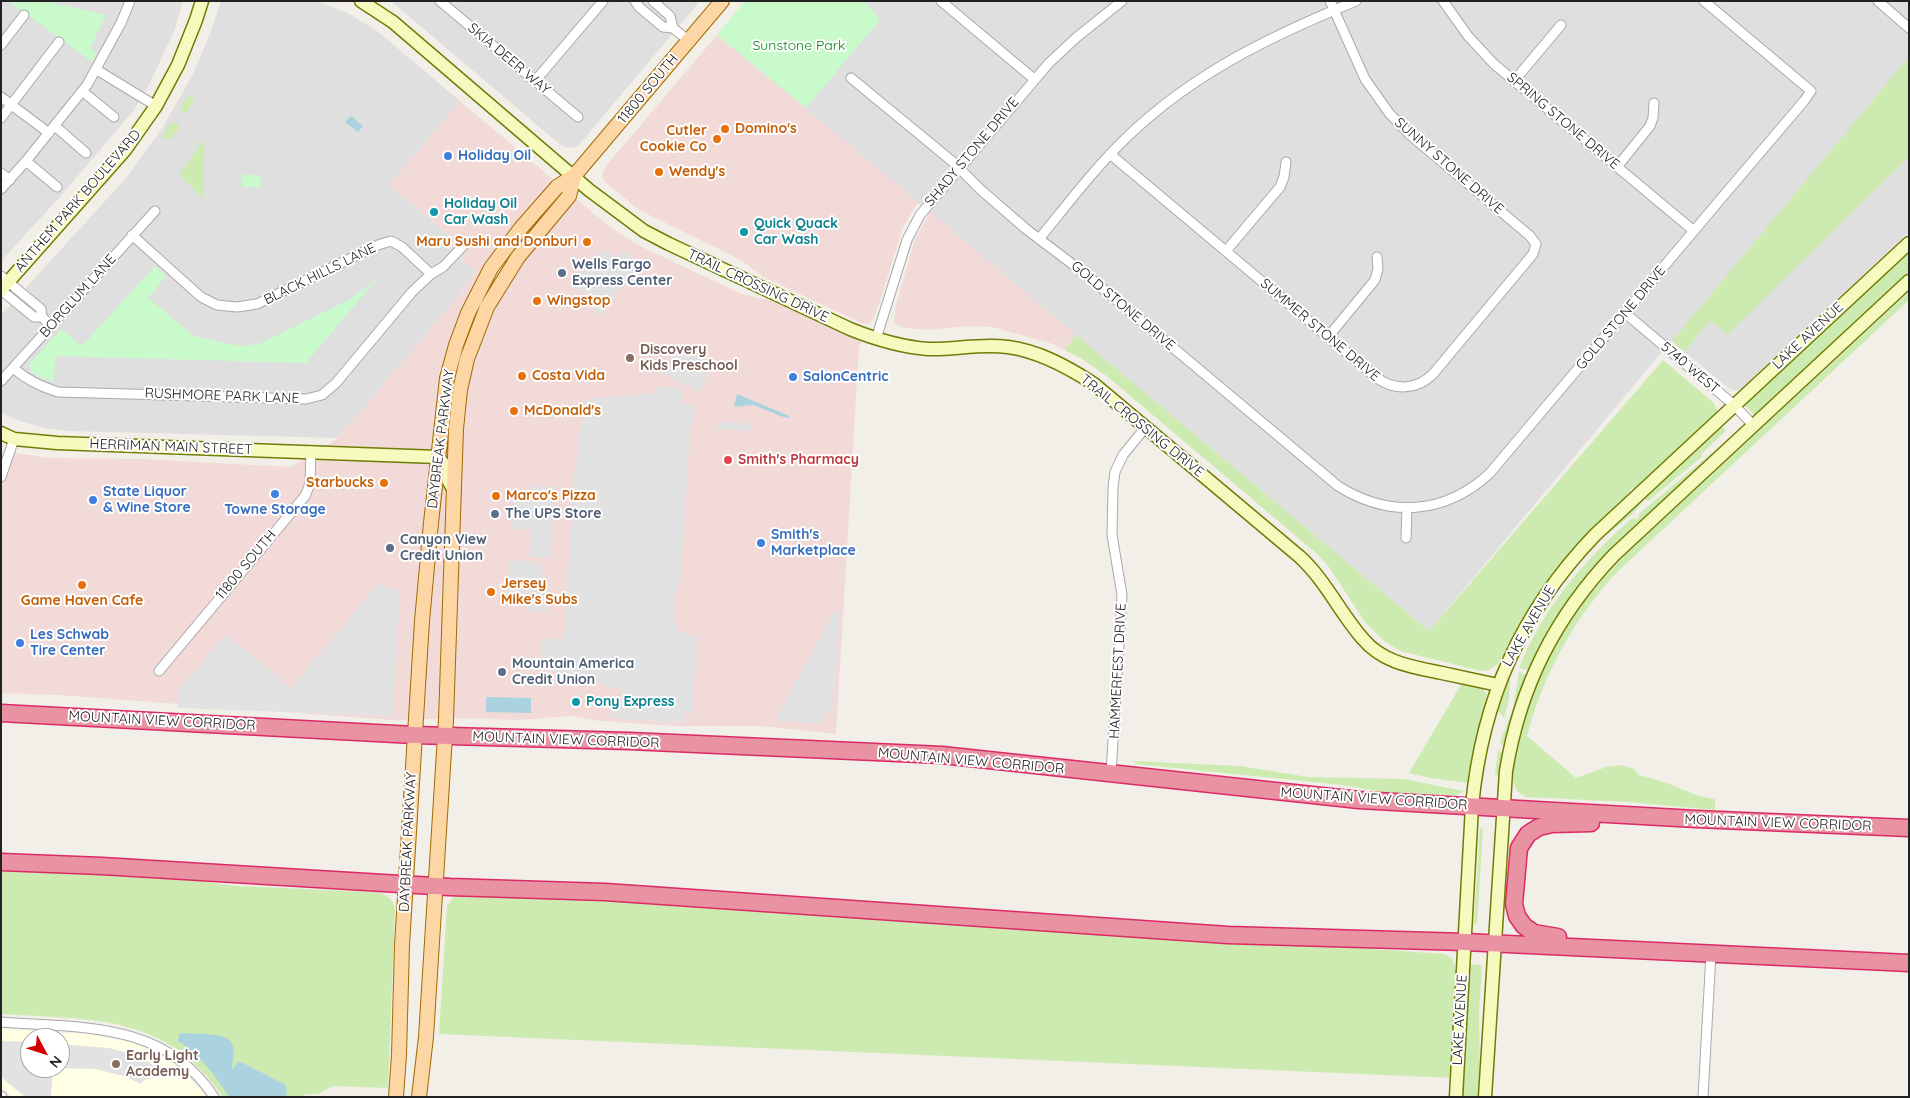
<!DOCTYPE html>
<style>
body{margin:0}
#map{position:relative;width:1910px;height:1098px;overflow:hidden;background:#f2efe9;font-family:Quicksand,sans-serif}
canvas{display:block}
.frame{position:absolute;inset:0;border:2px solid #222;pointer-events:none}
.north{position:absolute;left:20px;top:1028px;width:50px;height:50px;box-sizing:border-box;background:#fff;border:1px solid #a7a7a7;border-radius:50%;rotate:130deg;font-size:14px;font-weight:700;line-height:20px;text-align:center;color:#222}
.north::after{content:'';display:block;margin:auto;width:18px;height:22px;background:#d40000;clip-path:polygon(50% 0,100% 100%,50% 72%,0 100%)}
</style>
<div id="map">
<canvas width="1910" height="1098"></canvas>
<div class="frame"></div>
<div class="north">N</div>
</div>
<script>
const g = document.querySelector('canvas').getContext('2d');
g.lineJoin = 'round';
function paint(path, color) { g.fillStyle = color; g.fill(path, 'evenodd'); }
function trace(path, color, width, dash) { g.strokeStyle = color; g.lineWidth = width; g.lineCap = dash ? 'butt' : 'round'; g.setLineDash(dash || []); g.stroke(path); }
function label(font, color, halo, rows, align = 'center') {
  g.font = font + ' Quicksand,sans-serif'; g.lineWidth = 4; g.setLineDash([]); g.textBaseline = 'middle'; g.strokeStyle = halo; g.fillStyle = color; for (const [text, x, y, turn = 0] of rows) {
    g.save(); g.translate(x, y); g.rotate((+turn || 0) * Math.PI / 180); g.textAlign = isNaN(turn) ? turn : align; if (halo) g.strokeText(text, 0, 0); g.fillText(text, 0, 0); g.restore();
  }
}
paint(new Path2D(`
 M1 1H183L175 29 150 83 134 110 59 198 1 261Z
 M221 1H315L346 12 376 30 460 101 389 185 455 240 448 248 476 271 459 295 338 438 69 431 44 428 14 419 1 412V315L127 177 150 145 163 127 193 74 211 31Z
 M391 1H700L578 146 571 148 563 147Z
 M745 1H1909V232L1751 379 1745 389 1740 391 1730 389 1671 341 1429 631 717 35Z`), '#e0dfdf');
paint(new Path2D(`
 M717 35 918 202 903 227 880 301 873 319 869 324H863L762 276 741 260 639 210 604 181 602 176 605 167Z
 M460 101 605 223 625 237 644 248 742 294 773 301 862 341 859 346 836 734 761 726H675L600 721 571 716 516 720 466 718 391 720 59 695 1 693V451L50 458 143 459 291 467 338 438 459 295 476 271 448 247 454 239 389 185Z
 M930 212 1076 335 1064 350 1053 344 992 327 965 326 928 330 906 328 894 324 896 304 915 239Z`), '#f2dad9');
paint(new Path2D(`
 M1 1029 87 1034 131 1042 150 1050 168 1060 188 1076 207 1097H13L1 1087ZM30 1038H60V1068H30Z`), '#ffffe5');
paint(new Path2D(`
 M1909 57V157L1728 334 1710 321 1685 352 1672 341Z
 M188 95 195 99 186 114 181 111V107Z
 M175 122 180 126 171 140 162 137 170 124Z
 M203 140 204 154V199L179 175Z
 M1909 249V275L1759 414H1753L1744 404Z
 M1909 292V300L1615 574C1573 621 1543 675 1527 736L1576 778 1606 767 1621 765 1634 769 1639 775 1667 783 1698 796 1715 799V810L1627 802 1526 797C1521 794 1515 790 1514 784 1511 774 1515 763 1516 754 1526 706 1545 658 1573 618 1588 595 1606 576 1624 556Z
 M1076 335 1429 631 1663 360 1714 403 1718 412 1634 490 1632 488C1613 516 1585 536 1564 561 1538 592 1518 629 1498 664L1489 670 1481 671 1400 651 1384 641 1365 622 1329 567 1316 553 1108 377 1079 357 1064 350Z
 M1720 425 1726 431 1701 454 1703 456 1648 501 1645 499C1634 516 1614 527 1600 541 1564 578 1543 608 1520 654L1518 652 1548 599 1586 551Z
 M1719 447 1720 449 1634 529 1529 671 1519 668C1542 610 1583 561 1630 520L1634 518 1637 520 1640 513Z
 M1519 672 1527 676 1505 747 1500 743 1513 708Z
 M1507 678 1510 679 1509 700 1504 718 1496 709Z
 M1462 683 1482 688 1487 695 1468 783 1430 778 1409 773Z
 M1498 750 1503 754 1500 776 1495 775Z
 M1132 761 1240 766 1308 777 1405 779 1463 791 1456 796 1388 793 1341 785 1136 764Z
 M1480 828 1483 829 1477 924 1474 923Z
 M1 870 183 879 236 886 376 892C386 894 392 898 395 908L388 1088 333 1086 318 1094H305L304 1097H223C166 1013 92 1020 1 1014Z
 M462 894 737 906 1445 954 1452 958 1456 970 1453 1078 439 1034 447 906 454 896Z
 M1469 964 1480 965 1482 966 1479 1012 1480 1077 1478 1097H1459Z`), '#cdebb0');
paint(new Path2D(`
 M9 1H44L106 15 90 48 97 52 92 62Z
 M745 1H865L880 20 806 108 717 35Z
 M242 175H260L261 187H242Z
 M155 266 166 276 148 298 194 336 240 346 259 344 349 300 375 281 306 363 55 356 54 382 44 379 31 372 29 365 31 362 61 329 82 346Z`), '#c8facc');
paint(new Path2D(`
 M601 250 606 254 608 252 618 257 622 251 640 261 632 275 613 298 601 316 583 300 587 295 571 285Z
 M676 345 713 363 700 392 662 373Z
 M658 386 682 388 683 403 695 406 694 419 690 431 681 578 676 590 675 629 691 636 697 637 692 714H684L683 723 610 718V714L621 702V690L562 673 540 669 542 639H564L574 474 579 450 578 437 586 399 656 393Z
 M717 421 751 424V431L717 429Z
 M531 485 555 486 550 558 530 557 531 530 512 529 515 490 530 491Z
 M510 559 540 564 541 571 549 582 547 613 527 610 526 606 513 598 507 597Z
 M378 584 400 592 393 716 178 708 177 691 226 634 291 688Z
 M834 612H840L833 713H825L824 723 777 721 779 713Z
 M1 1041 30 1042V1068H53L51 1097H25L1 1077Z
 M60 1044 109 1048 139 1056 165 1073 161 1076 144 1080 141 1084 124 1076 95 1069 60 1068Z`), '#e2e2e2');
paint(new Path2D(`
 M351 116 363 126 358 132 345 122Z
 M737 394 787 415 791 418 783 417 754 405 734 407Z
 M486 697 531 698V713L486 712Z
 M181 1033C193 1034 225 1032 231 1042 236 1049 232 1062 232 1070L238 1062H241L284 1084 286 1086 287 1097H229C215 1075 200 1055 178 1041L179 1035Z`), '#aad3df');
const street = new Path2D(`
 M440 1 578 117
 M635 1 639 7 663 27 673 28 689 41
 M653 1 670 16 673 28
 M941 1 1034 79
 M1443 1 1468 36 1494 64 1694 231
 M1878 1 1909 28
 M1 45 24 15
 M97 70 156 106
 M851 78 953 162 981 190 1026 229 1084 273 1338 486C1389 518 1445 515 1490 473L1714 207 1804 101 1811 91 1704 1
 M535 81 603 1
 M1514 81 1561 25
 M82 91 114 117
 M1 97 49 133
 M1 118 59 42
 M55 126 86 153
 M1110 154 1377 378C1395 391 1417 390 1433 374L1533 254 1536 244 1530 236 1408 133 1389 113 1365 79 1330 1
 M26 161 57 187
 M1617 167 1650 126 1653 118 1654 103
 M1 173 10 180
 M1 189 26 161 87 85 121 23 130 1
 M132 235 201 297 217 305 237 307 257 304 378 245 391 241 402 247 431 274
 M1039 239C1067 205 1094 169 1126 138 1193 73 1271 36 1356 1
 M1226 251 1280 187 1284 177 1286 162
 M1 276 41 309 42 317 51 326
 M1 290 34 317H42
 M1625 313 1734 405 1753 425
 M1328 337 1375 280 1378 269 1377 257
 M876 339 907 240 920 215 1049 63 1077 37 1122 1
 M13 368C27 380 40 386 58 392L306 399 322 395 336 383 412 292 431 274 443 267 463 246
 M1 381 155 211
 M1 477 14 439
 M1406 538 1407 508
 M159 671 305 496 310 484 311 451
 M1111 774 1122 595 1112 535 1113 487 1115 472 1123 455 1145 428
 M1 1022C80 1028 165 1021 214 1097
 M1 1096 2 1097
 M1703 1097 1711 954`);
const secondary = new Path2D(`
 M361 1 393 22 589 190 644 231 669 244 850 329C875 339 901 347 928 349 954 350 981 343 1008 347 1039 351 1068 367 1094 384L1300 557C1326 581 1340 613 1363 639 1383 663 1413 667 1442 673 1461 677 1479 681 1498 685
 M1 290 125 150 156 106 178 65 196 20 202 1
 M1 433 14 439 57 443 438 457 447 468V478L454 491
 M1456 1097 1472 806C1482 700 1521 612 1595 535L1909 243
 M1485 1097 1506 771C1520 686 1555 617 1614 555L1909 281`);
const primary = new Path2D(`
 M396 1097 399 1055 402 945 422 621 431 523 447 378 456 345 468 313 491 268 521 228 557 187 574 176 722 1
 M419 1097 426 1037 446 720 456 429 460 390 467 359 487 307 518 257 569 196 574 176`);
const highway = new Path2D(`
 M1 713 414 735 629 741 942 755 1359 800 1696 819 1909 828
 M1 862 102 866 450 887 605 892 1228 935 1465 942 1909 963
 M1558 937 1534 933 1524 926 1517 916 1514 904 1519 848 1528 834 1539 827 1552 824 1591 823`);
trace(street, '#a9a9a9', 11);
trace(secondary, '#707d05', 15);
trace(primary, '#a06b00', 16);
trace(highway, '#dc2a67', 19);
trace(street, '#fff', 9);
trace(secondary, '#f7fabf', 12);
trace(primary, '#fcd6a4', 14);
trace(highway, '#e892a2', 16);
for (const [x, y, r, color] of [
 [725,129,5,"#e8710a"],
 [717,139,5,"#e8710a"],
 [448,156,5,"#3f7fe0"],
 [659,172,5,"#e8710a"],
 [434,212,5,"#0f9aa8"],
 [744,232,5,"#0f9aa8"],
 [587,242,5,"#e8710a"],
 [562,273,5,"#5c6f8a"],
 [537,301,5,"#e8710a"],
 [630,358,5,"#8d6e63"],
 [522,376,5,"#e8710a"],
 [793,377,5,"#3f7fe0"],
 [514,411,5,"#e8710a"],
 [728,460,5,"#e0444e"],
 [384,483,5,"#e8710a"],
 [275,494,5,"#3f7fe0"],
 [496,496,5,"#e8710a"],
 [93,500,5,"#3f7fe0"],
 [495,514,5,"#5c6f8a"],
 [761,543,5,"#3f7fe0"],
 [390,548,5,"#5c6f8a"],
 [82,585,5,"#e8710a"],
 [491,592,5,"#e8710a"],
 [20,643,5,"#3f7fe0"],
 [502,672,5,"#5c6f8a"],
 [576,702,5,"#0f9aa8"],
 [116,1064,5,"#8d6e63"]
]) { const dot = new Path2D(); dot.arc(x, y, r, 0, 2 * Math.PI); g.fillStyle = color; g.fill(dot); trace(dot, '#fff', 2); }
label('14px', '#0c8416', '#fff', [
 ["Sunstone Park",799,46]
]);
label('14px', '#222', '#fff', [
 ["SKIA DEER WAY",509,59,40],
 ["11800 SOUTH",648,89,-50],
 ["SPRING STONE DRIVE",1563,121,40],
 ["SHADY STONE DRIVE",972,152,-50],
 ["SUNNY STONE DRIVE",1449,166,41],
 ["ANTHEM PARK BOULEVARD",78,201,-49],
 ["BLACK HILLS LANE",320,274,-26],
 ["TRAIL CROSSING DRIVE",758,286,25],
 ["BORGLUM LANE",78,296,-48],
 ["GOLD STONE DRIVE",1123,306,40],
 ["GOLD STONE DRIVE",1621,318,-50],
 ["SUMMER STONE DRIVE",1320,330,40],
 ["LAKE AVENUE",1808,336,-43],
 ["5740 WEST",1690,368,40],
 ["RUSHMORE PARK LANE",222,396,2],
 ["TRAIL CROSSING DRIVE",1142,426,39],
 ["DAYBREAK PARKWAY",441,439,-83],
 ["HERRIMAN MAIN STREET",171,447,2],
 ["11800 SOUTH",246,565,-50],
 ["LAKE AVENUE",1529,626,-60],
 ["HAMMERFEST DRIVE",1118,671,-87],
 ["MOUNTAIN VIEW CORRIDOR",162,721,3],
 ["MOUNTAIN VIEW CORRIDOR",566,740,2],
 ["MOUNTAIN VIEW CORRIDOR",971,761,5],
 ["MOUNTAIN VIEW CORRIDOR",1374,799,4],
 ["MOUNTAIN VIEW CORRIDOR",1778,823,2],
 ["DAYBREAK PARKWAY",408,842,-87],
 ["LAKE AVENUE",1460,1020,-87]
]);
label('bold 14px', '#c56008', '#fff', [
 ["Domino's",735,129],
 ["Cutler",707,131,"right"],
 ["Cookie Co",707,147,"right"],
 ["Wendy's",669,172],
 ["Maru Sushi and Donburi",577,242,"right"],
 ["Wingstop",547,301],
 ["Costa Vida",532,376],
 ["McDonald's",524,411],
 ["Starbucks",374,483,"right"],
 ["Marco's Pizza",506,496],
 ["Jersey",501,584],
 ["Mike's Subs",501,600],
 ["Game Haven Cafe",82,601,"center"]
], 'left');
label('bold 14px', '#366cbe', '#fff', [
 ["Holiday Oil",458,156],
 ["SalonCentric",803,377],
 ["State Liquor",103,492],
 ["& Wine Store",103,508],
 ["Towne Storage",275,510,"center"],
 ["Smith's",771,535],
 ["Marketplace",771,551],
 ["Les Schwab",30,635],
 ["Tire Center",30,651]
], 'left');
label('bold 14px', '#0d838f', '#fff', [
 ["Holiday Oil",444,204],
 ["Car Wash",444,220],
 ["Quick Quack",754,224],
 ["Car Wash",754,240],
 ["Pony Express",586,702]
], 'left');
label('bold 14px', '#4e5e75', '#fff', [
 ["Wells Fargo",572,265],
 ["Express Center",572,281],
 ["The UPS Store",505,514],
 ["Canyon View",400,540],
 ["Credit Union",400,556],
 ["Mountain America",512,664],
 ["Credit Union",512,680]
], 'left');
label('bold 14px', '#785e54', '#fff', [
 ["Discovery",640,350],
 ["Kids Preschool",640,366],
 ["Early Light",126,1056],
 ["Academy",126,1072]
], 'left');
label('bold 14px', '#be3a42', '#fff', [
 ["Smith's Pharmacy",738,460]
], 'left');
</script>
